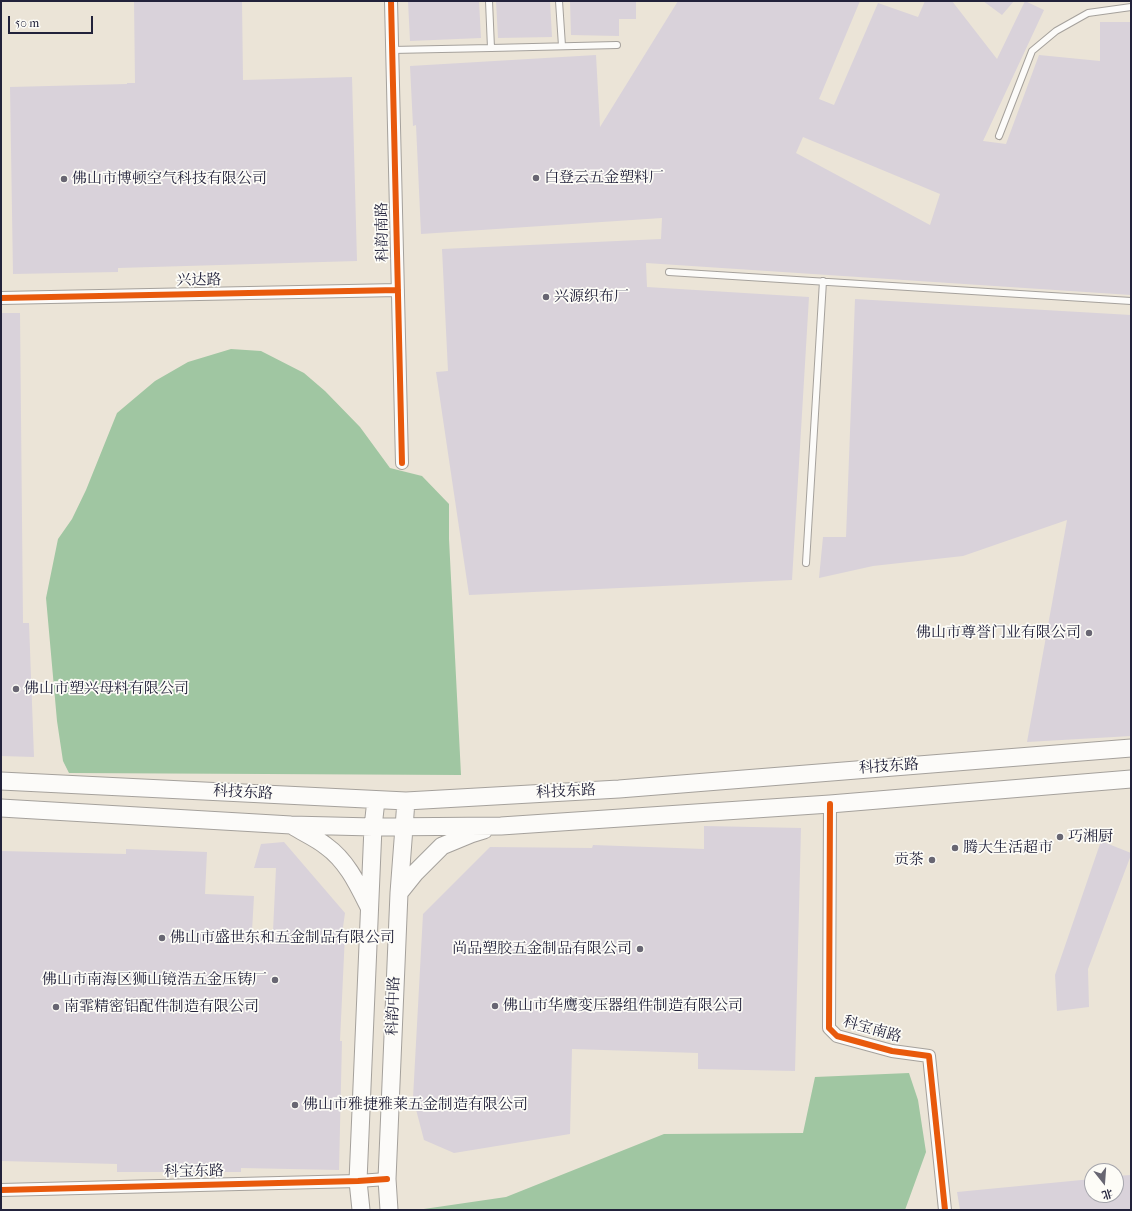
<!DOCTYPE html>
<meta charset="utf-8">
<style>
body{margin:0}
#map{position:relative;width:1132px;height:1211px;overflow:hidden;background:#ebe4d7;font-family:"IM FELL French Canon","Noto Serif SC",serif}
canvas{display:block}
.frame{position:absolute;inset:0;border:2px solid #22223b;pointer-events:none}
.north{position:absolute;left:1084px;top:1163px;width:40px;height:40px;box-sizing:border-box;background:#fdfcf7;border:1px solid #a5a5ac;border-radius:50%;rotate:163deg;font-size:11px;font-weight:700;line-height:16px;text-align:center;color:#22223b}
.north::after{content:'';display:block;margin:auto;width:14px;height:18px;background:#686672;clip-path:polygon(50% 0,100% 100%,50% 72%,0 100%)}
.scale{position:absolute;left:8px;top:16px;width:85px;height:18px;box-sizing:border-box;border:2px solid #22223b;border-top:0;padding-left:5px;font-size:12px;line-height:14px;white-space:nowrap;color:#22223b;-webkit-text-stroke:3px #fdfcf7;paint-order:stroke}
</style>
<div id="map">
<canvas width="1132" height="1211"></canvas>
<div class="frame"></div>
<div class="north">北</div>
<div class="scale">50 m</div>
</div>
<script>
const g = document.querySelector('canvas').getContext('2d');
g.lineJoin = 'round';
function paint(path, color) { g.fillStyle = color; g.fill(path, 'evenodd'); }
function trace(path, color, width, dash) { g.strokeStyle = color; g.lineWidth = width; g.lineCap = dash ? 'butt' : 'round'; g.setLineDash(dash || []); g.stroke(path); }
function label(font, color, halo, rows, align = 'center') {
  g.font = font + ' "IM FELL French Canon","Noto Serif SC",serif'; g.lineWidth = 3.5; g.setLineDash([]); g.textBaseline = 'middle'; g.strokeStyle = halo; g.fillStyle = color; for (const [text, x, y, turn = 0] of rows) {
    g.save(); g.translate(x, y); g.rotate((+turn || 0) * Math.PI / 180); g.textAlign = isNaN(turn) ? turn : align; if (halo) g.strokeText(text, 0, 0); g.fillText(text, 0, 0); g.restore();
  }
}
paint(new Path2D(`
 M231 349 261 351 304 373 325 391 360 427 390 468 422 476 449 504V539L461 775 69 773 63 761 57 721 46 598 58 539 72 519 86 490 117 413 155 381 188 362Z
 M909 1073 918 1100 926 1152 905 1210H417L506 1197 664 1134 803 1133 815 1077Z`), '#a0c6a2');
paint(new Path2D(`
 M134 1H242L243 80 352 77 357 261 118 268V272L13 274 10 87 127 84V83H135Z
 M408 1H479L481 38 410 41Z
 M496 1H550L552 37 498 38Z
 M570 1H636V19H619V36L571 35Z
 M678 1H860L819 99 834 105 878 3 918 17 925 1H952L997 59 1025 1 1044 10 983 141 1006 144 1039 55 1100 61V22H1131V295L646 263 647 287 809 297 792 580 469 595 436 372 448 371 442 249 661 239 662 218 421 234 416 125 413 126 410 66 596 55 600 127ZM803 137 940 194 930 225 796 153Z
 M983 1H1014L1002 15Z
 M855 299 1131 315V736L1027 742 1067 520 963 556 873 566 819 578 823 537H846Z
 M1 313H20L23 623H29L34 757 1 756Z
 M704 826 801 828 795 1071 698 1069V1053L572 1049 570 1134 454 1153 424 1140 413 1098 423 914 490 847 592 848 593 845 704 849Z
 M1101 841 1131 853V855L1088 969 1089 1007 1057 1011 1055 975Z
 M284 842 345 913 342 934H345L340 1041H342L339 1170 241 1168V1172H117V1164L1 1161V851L126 854V849L207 852 205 894 254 896 252 931H273L276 868H254L261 844Z
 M1131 1175V1210H960L957 1192 1092 1179V1195H1116V1176Z`), '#d9d2da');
const service = new Path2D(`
 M489 1 491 48 617 45
 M559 1 562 46
 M392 50 491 48
 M999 136 1032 51 1056 31 1088 13 1131 7
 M669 272 1131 301
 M806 563 823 281`);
const minor = new Path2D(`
 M391 1 402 463
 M1 298 398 290
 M830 804 829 1028 837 1036 892 1051 929 1056 945 1210
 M1 1190 358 1181 387 1179`);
const secondary = new Path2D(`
 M1 781 406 801 619 789 1131 748
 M1 808 291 825 373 827 501 826 830 804 1131 779
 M293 826C304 833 316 838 326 846 347 861 358 885 369 907
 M399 893 415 873 442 846 471 834 484 830
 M361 1210 358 1181 373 827 376 800
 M389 1210 387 1179 399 893 406 801`);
trace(service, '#a5a19c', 8);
trace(minor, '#a5a19c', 14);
trace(secondary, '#a5a19c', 19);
trace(service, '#fcfbf9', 6);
trace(minor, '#fcfbf9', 12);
trace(secondary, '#fcfbf9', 17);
trace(new Path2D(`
 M391 1 402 463
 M1 298 398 290
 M830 804 829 1028 837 1036 892 1051 929 1056 945 1210
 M1 1190 358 1181 387 1179`), '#e8590c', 6);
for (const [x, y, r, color] of [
 [536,178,4,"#686672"],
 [64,179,4,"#686672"],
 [546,297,4,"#686672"],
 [1089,633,4,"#686672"],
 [16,689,4,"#686672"],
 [1060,837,4,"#686672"],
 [955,848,4,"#686672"],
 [932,860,4,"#686672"],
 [162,938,4,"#686672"],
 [640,949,4,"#686672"],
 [275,980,4,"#686672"],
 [495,1006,4,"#686672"],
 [56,1007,4,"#686672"],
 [295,1105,4,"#686672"]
]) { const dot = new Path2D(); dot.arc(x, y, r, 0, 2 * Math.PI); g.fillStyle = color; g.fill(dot); trace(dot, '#fdfcf7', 1.5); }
label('15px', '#22223b', '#fdfcf7', [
 ["白登云五金塑料厂",544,178],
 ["佛山市博顿空气科技有限公司",72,179],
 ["兴源织布厂",554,297],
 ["佛山市尊誉门业有限公司",1081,633,"right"],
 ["佛山市塑兴母料有限公司",24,689],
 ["巧湘厨",1068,837],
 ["腾大生活超市",963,848],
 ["贡茶",924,860,"right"],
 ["佛山市盛世东和五金制品有限公司",170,938],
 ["尚品塑胶五金制品有限公司",632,949,"right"],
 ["佛山市南海区狮山镜浩五金压铸厂",267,980,"right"],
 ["佛山市华鹰变压器组件制造有限公司",503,1006],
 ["南霏精密铝配件制造有限公司",64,1007],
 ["佛山市雅捷雅莱五金制造有限公司",303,1105]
], 'left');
label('15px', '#22223b', '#fdfcf7', [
 ["科韵南路",383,232,-91],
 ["兴达路",199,281,-1],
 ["科技东路",889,767,-4],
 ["科技东路",566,792,-3],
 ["科技东路",243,793,3],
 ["科韵中路",394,1006,-88],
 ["科宝南路",872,1030,16],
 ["科宝东路",194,1172,-1]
]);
</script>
